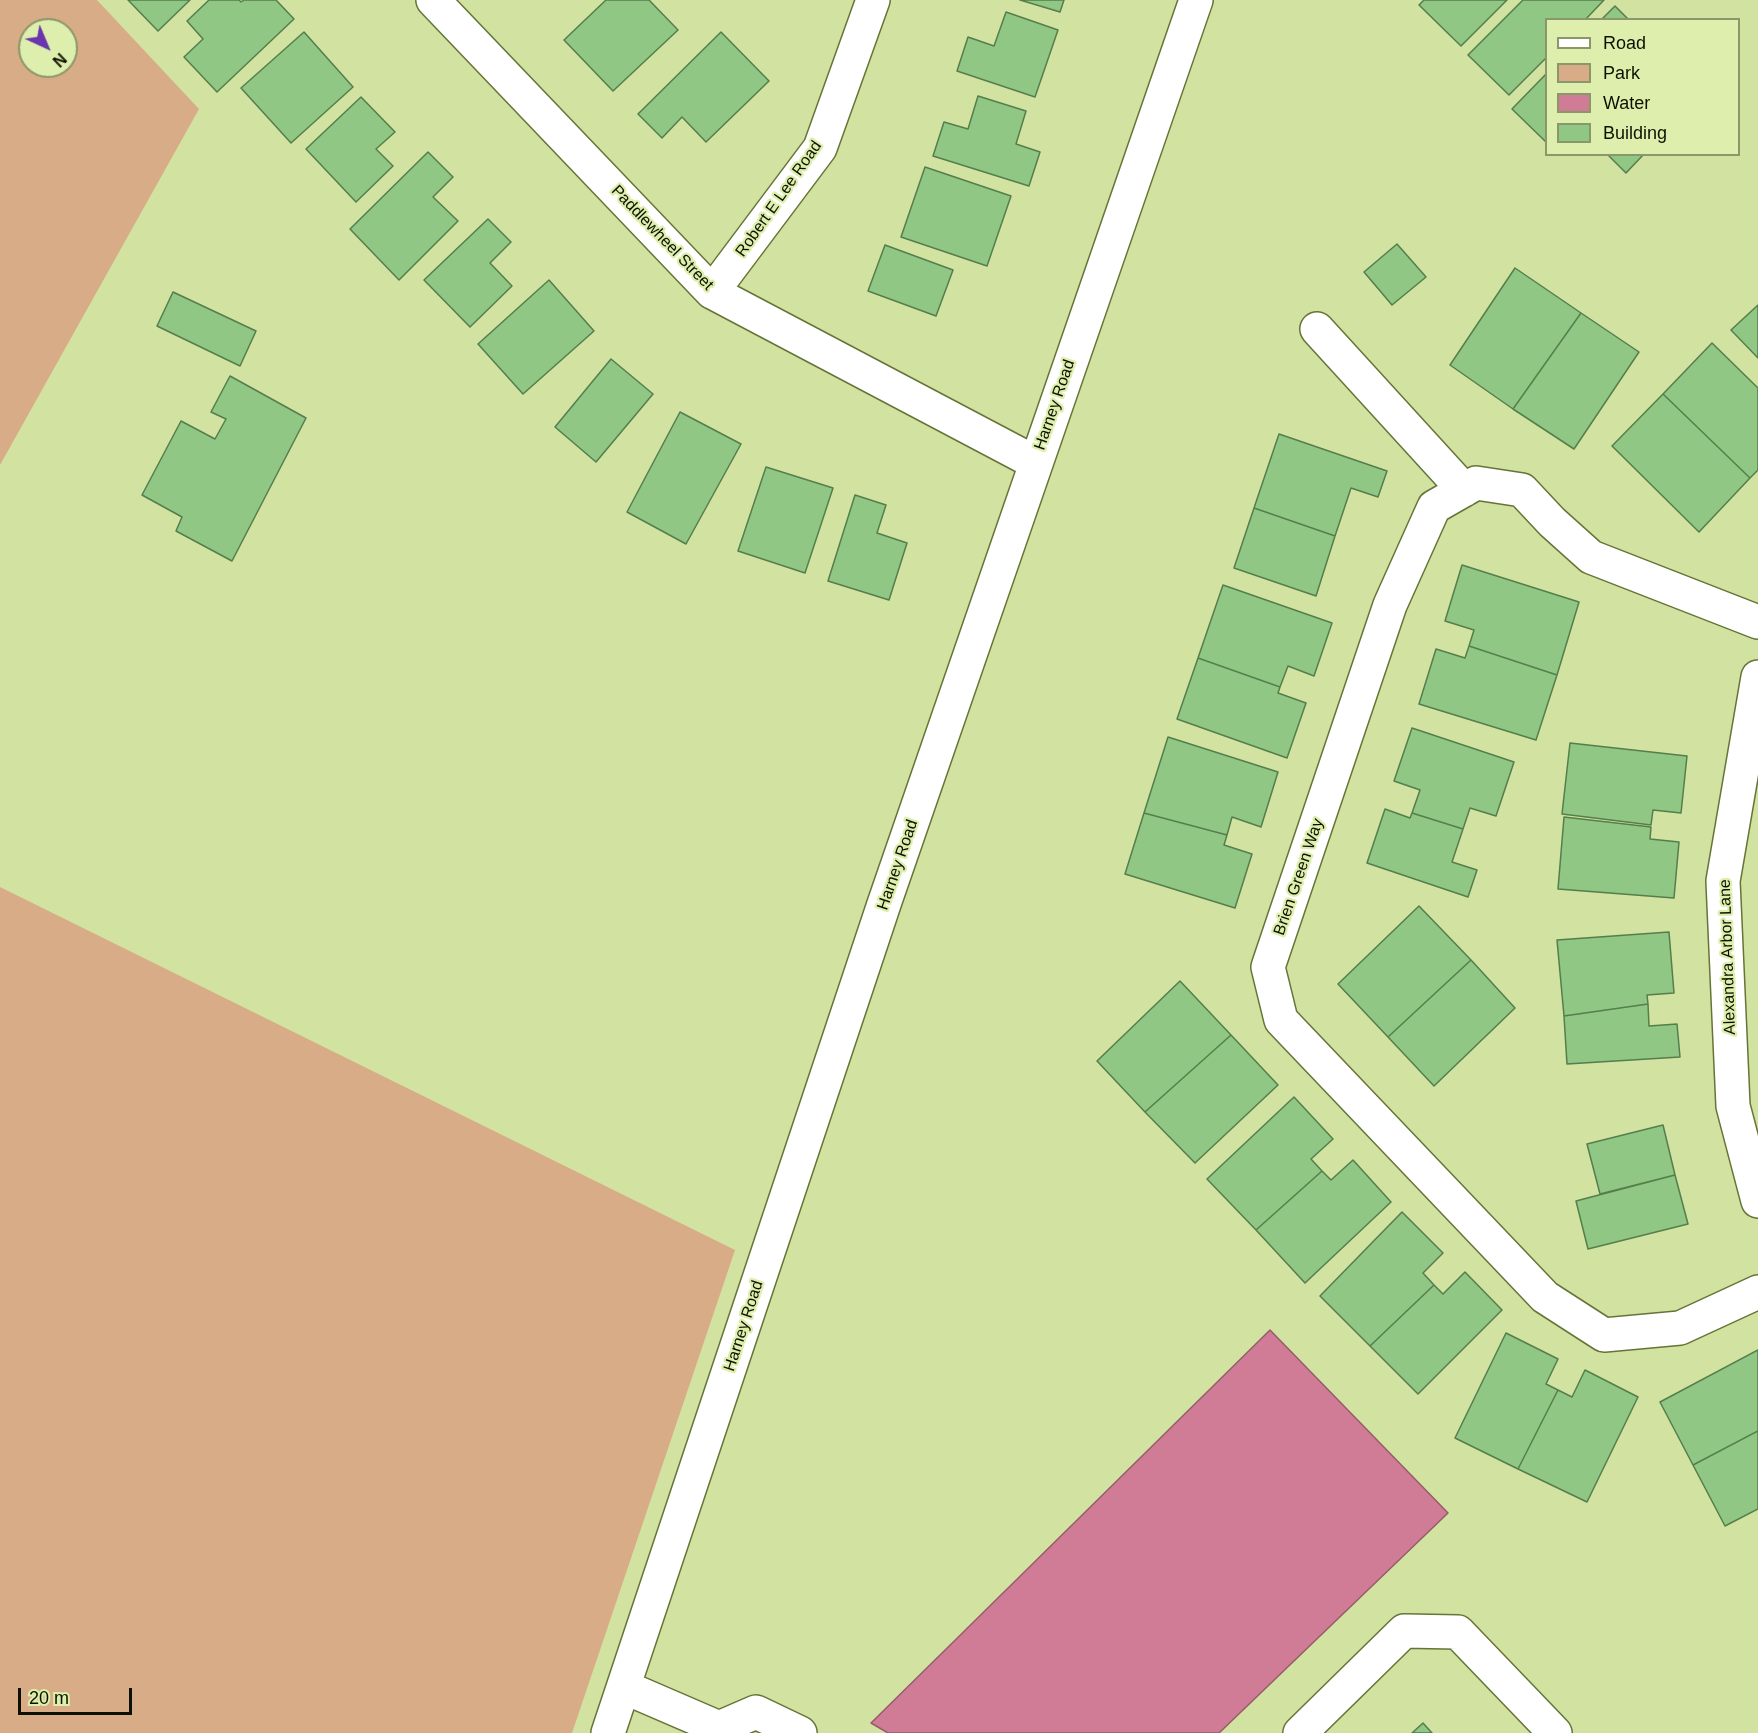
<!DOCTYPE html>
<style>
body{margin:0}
#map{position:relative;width:1758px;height:1733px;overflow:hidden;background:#d1e2a1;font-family:Helvetica,sans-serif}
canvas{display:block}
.legend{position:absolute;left:1545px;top:18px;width:195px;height:138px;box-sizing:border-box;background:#deefad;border:2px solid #8a9768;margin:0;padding:8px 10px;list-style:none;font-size:18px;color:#0d1200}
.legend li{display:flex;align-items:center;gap:12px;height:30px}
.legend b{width:30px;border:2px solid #8a9768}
.north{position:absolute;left:18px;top:18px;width:60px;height:60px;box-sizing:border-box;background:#deefad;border:2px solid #8a9768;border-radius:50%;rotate:136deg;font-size:16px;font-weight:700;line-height:24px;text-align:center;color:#0d1200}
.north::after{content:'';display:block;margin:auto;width:21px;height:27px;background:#6b36ad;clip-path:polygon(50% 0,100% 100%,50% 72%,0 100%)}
.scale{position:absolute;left:18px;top:1688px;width:114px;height:27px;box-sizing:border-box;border:3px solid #0d1200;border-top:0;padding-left:8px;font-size:18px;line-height:21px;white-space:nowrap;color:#0d1200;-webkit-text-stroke:4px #deefad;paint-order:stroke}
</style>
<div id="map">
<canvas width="1758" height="1733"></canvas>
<ul class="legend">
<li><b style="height:8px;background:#fff"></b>Road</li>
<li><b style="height:16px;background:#d9ac88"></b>Park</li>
<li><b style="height:16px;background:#d07c97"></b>Water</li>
<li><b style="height:16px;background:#90c784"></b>Building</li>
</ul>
<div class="north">N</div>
<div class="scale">20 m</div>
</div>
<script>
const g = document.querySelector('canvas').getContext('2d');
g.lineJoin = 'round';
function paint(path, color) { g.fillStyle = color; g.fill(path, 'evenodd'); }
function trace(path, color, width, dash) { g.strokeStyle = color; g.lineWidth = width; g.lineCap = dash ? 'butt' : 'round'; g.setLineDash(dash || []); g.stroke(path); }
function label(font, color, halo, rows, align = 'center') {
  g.font = font + ' Helvetica,sans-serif'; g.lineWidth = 4.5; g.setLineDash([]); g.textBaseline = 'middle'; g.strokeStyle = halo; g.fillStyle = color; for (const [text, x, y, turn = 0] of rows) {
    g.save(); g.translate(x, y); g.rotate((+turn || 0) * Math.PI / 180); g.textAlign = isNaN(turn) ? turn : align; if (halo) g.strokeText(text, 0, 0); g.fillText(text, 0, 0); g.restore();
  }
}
paint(new Path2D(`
 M0 0H97L199 109 0 465ZM30 30H66V66H30Z
 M0 887 735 1250 572 1733H0Z`), '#d9ac88');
const water = new Path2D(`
 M1270 1330 1448 1513 1219 1733H888L871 1723Z`);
paint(water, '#d07c97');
trace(water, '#965c6a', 1.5);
const building = new Path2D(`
 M128 0H190L158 31Z
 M209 0H239L241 2 244 0H276L294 19 217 92 184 57 203 39 187 21Z
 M606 0H649L678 30 613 91 564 40Z
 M1020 0H1064L1060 12Z
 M1424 0H1507L1461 46 1419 5Z
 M1523 0H1604L1585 20H1546V58L1509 95 1468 55Z
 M1615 6 1629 20H1601Z
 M1006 12 1058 30 1035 97 957 71 968 37 994 46Z
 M304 32 353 87 291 143 241 88Z
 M721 32 769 81 706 142 682 117 662 138 638 114Z
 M1546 74V142L1512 109Z
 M978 96 1026 111 1016 144 1040 152 1029 186 933 156 944 122 968 129Z
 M361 97 395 132 376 149 393 166 356 202 306 149Z
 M428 152 453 177 433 197 458 221 399 280 350 229Z
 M1607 154H1644L1626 173Z
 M925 167 1011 196 987 266 901 237Z
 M488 219 511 242 490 263 512 286 470 327 424 280Z
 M1397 244 1426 277 1392 305 1364 272Z
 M885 245 953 270 936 316 868 291Z
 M1515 268 1581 313 1513 409 1450 365Z
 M549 280 594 331 523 394 478 344Z
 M173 292 256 331 240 366 157 326Z
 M1758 305V358L1731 330Z
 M1581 313 1639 352 1574 449 1513 409Z
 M1712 343 1758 388V470L1750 478 1663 394Z
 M611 359 653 394 596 462 555 427Z
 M230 376 306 418 232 561 176 531 182 517 142 495 181 421 215 439 226 419 211 412Z
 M1663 394 1750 478 1699 532 1612 446Z
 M680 412 741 444 686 544 627 512Z
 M1279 434 1387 471 1378 497 1351 488 1335 536 1254 508Z
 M766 467 833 488 805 573 738 551Z
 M855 495 886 505 877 533 907 543 889 600 828 581Z
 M1254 508 1335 536 1316 596 1234 568Z
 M1462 565 1579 602 1557 675 1469 646 1474 630 1445 621Z
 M1223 585 1332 623 1314 676 1288 666 1280 687 1198 658Z
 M1469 646 1557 675 1536 740 1419 704 1436 649 1465 658Z
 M1198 658 1280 687 1278 693 1306 703 1287 758 1177 719Z
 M1412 728 1514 762 1496 816 1470 808 1463 829 1412 813 1420 790 1394 781Z
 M1168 737 1278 772 1261 827 1232 817 1227 835 1144 813Z
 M1570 743 1687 756 1681 813 1653 810 1651 825 1562 814Z
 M1385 809 1410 818 1412 813 1463 829 1452 862 1477 870 1468 897 1367 863Z
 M1144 813 1227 835 1224 845 1252 854 1235 908 1125 874Z
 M1564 817 1651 827 1650 839 1679 842 1674 898 1558 889Z
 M1419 906 1471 960 1388 1037 1338 984Z
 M1669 932 1674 993 1647 995 1648 1004 1564 1016 1557 940Z
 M1471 960 1515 1008 1434 1086 1388 1037Z
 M1180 981 1231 1035 1145 1112 1097 1061Z
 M1648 1004 1649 1026 1677 1024 1680 1057 1567 1064 1564 1016Z
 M1231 1035 1278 1085 1195 1163 1145 1112Z
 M1294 1097 1333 1139 1311 1159 1322 1171 1256 1230 1207 1179Z
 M1663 1125 1675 1175 1600 1194 1587 1144Z
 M1353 1160 1391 1202 1305 1283 1256 1230 1322 1171 1331 1180Z
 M1675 1175 1688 1224 1588 1249 1576 1201Z
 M1402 1212 1443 1253 1423 1273 1434 1285 1370 1346 1320 1296Z
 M1465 1272 1502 1310 1418 1394 1370 1346 1434 1285 1443 1294Z
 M1506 1333 1558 1359 1546 1384 1558 1390 1518 1469 1455 1438Z
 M1758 1350V1431L1693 1465 1660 1402Z
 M1585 1370 1638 1397 1587 1502 1518 1469 1558 1390 1572 1397Z
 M1758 1431V1509L1725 1526 1693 1465Z
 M1423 1723 1432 1733H1412Z`);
paint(building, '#90c784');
trace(building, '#557e4c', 1.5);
const minor = new Path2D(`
 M433 0 712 292 1036 463
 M712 292 820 148 873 0
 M1317 329 1464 490
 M1758 622 1591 557 1552 522 1522 490 1476 483 1434 507 1390 605 1268 967 1281 1020 1545 1297 1604 1335 1680 1328 1758 1292
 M1758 677 1723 881 1733 1106 1758 1201
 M624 1687 719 1728 722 1733
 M719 1728 756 1712 800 1733
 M608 1733 884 904 1196 0
 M1300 1733 1404 1631 1458 1632 1555 1733`);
trace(minor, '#667437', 36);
trace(minor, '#fff', 33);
label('16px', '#0d1200', '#deefad', [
 ["Robert E Lee Road",779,199,-55],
 ["Paddlewheel Street",662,238,46],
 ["Harney Road",1055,405,-71],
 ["Harney Road",898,865,-71],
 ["Brien Green Way",1299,877,-71],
 ["Alexandra Arbor Lane",1728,957,-92],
 ["Harney Road",744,1326,-72]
]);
</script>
